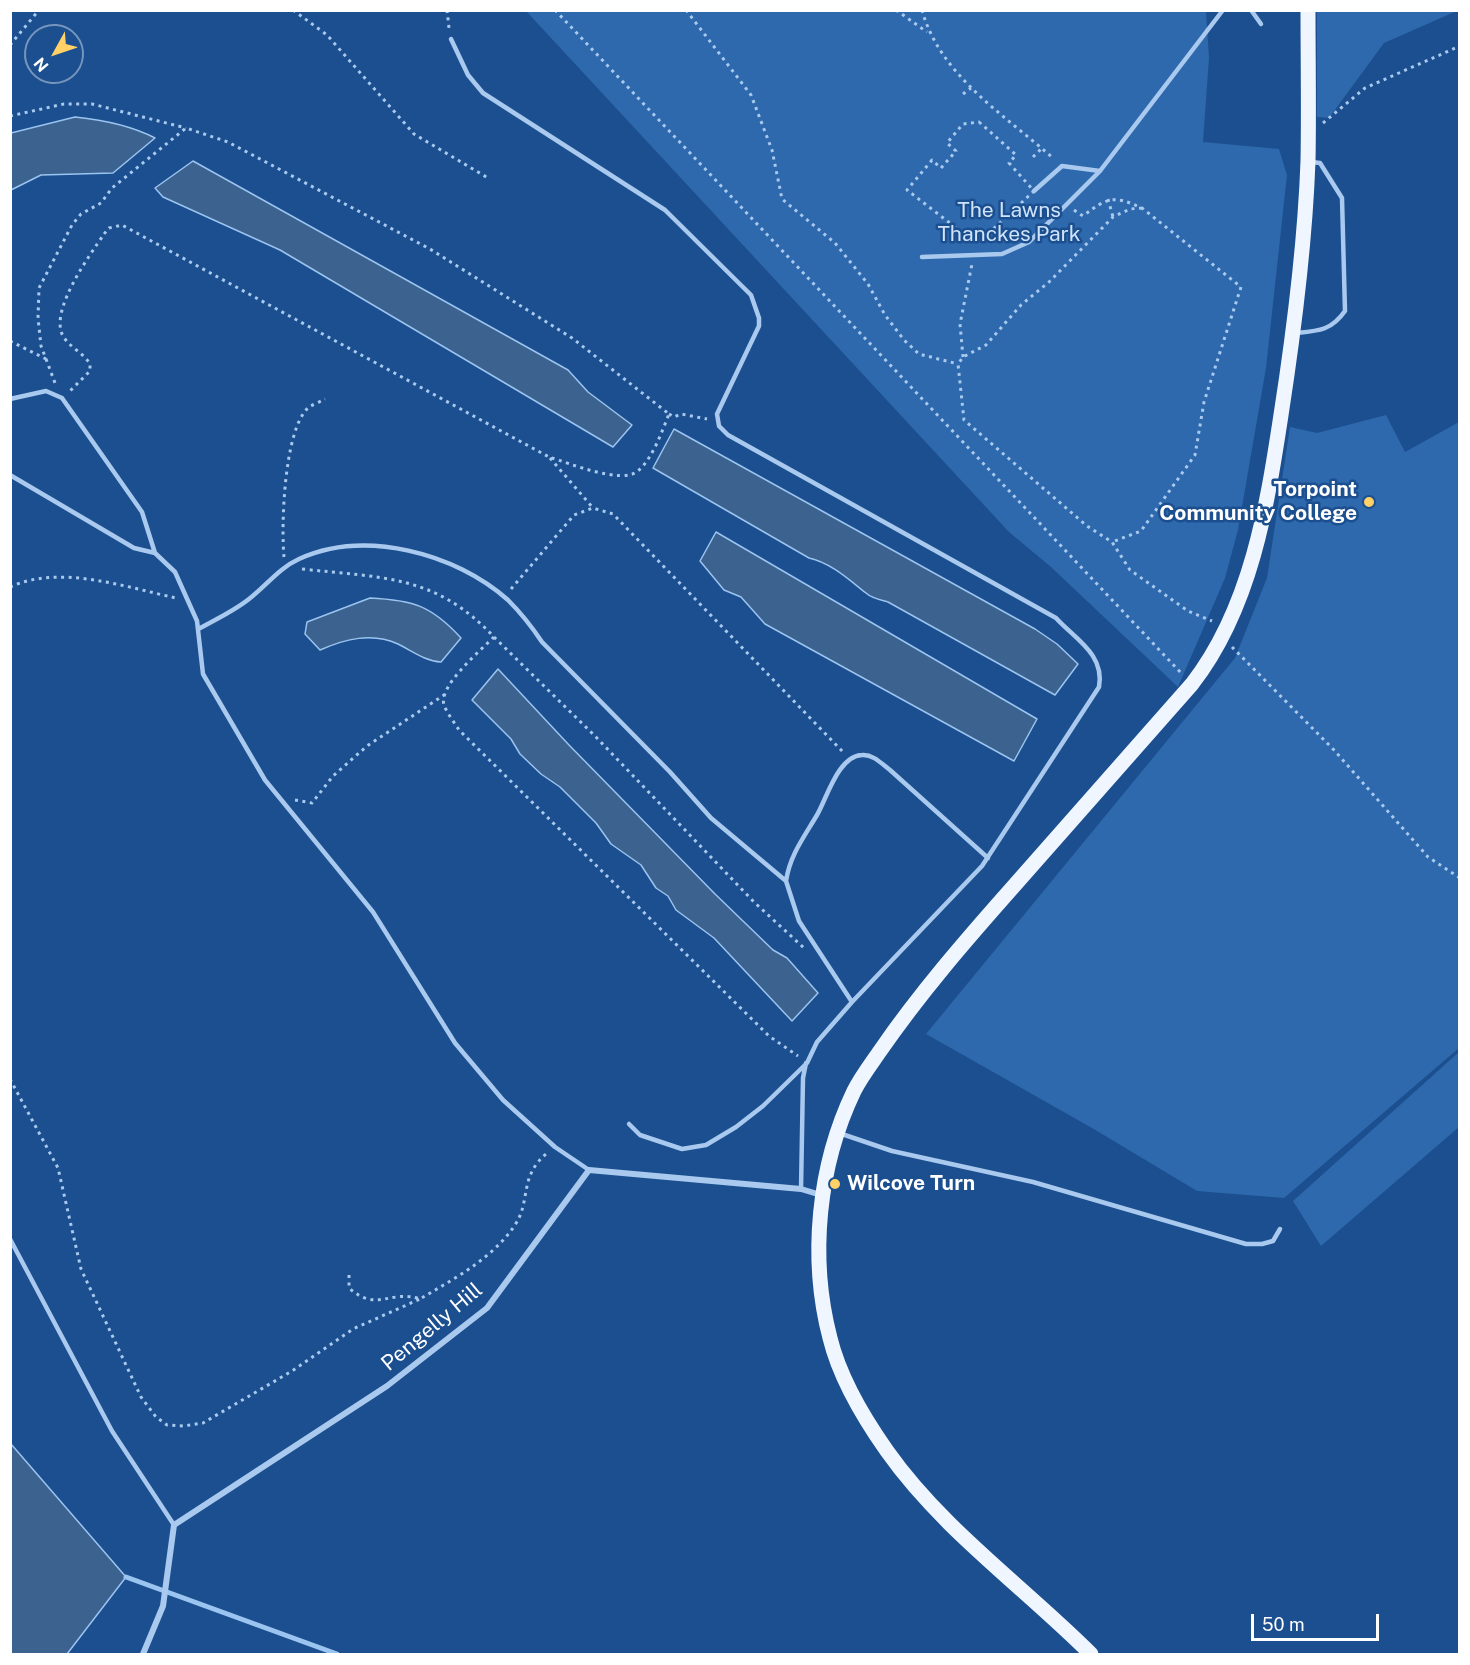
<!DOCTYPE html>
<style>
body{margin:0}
#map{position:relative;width:1470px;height:1665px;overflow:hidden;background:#1b4f8f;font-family:"Public Sans",sans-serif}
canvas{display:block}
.frame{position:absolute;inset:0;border:12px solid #fff;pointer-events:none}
.north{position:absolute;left:24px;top:24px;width:60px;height:60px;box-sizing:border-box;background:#1b4f8f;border:2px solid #7695bc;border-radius:50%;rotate:230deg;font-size:16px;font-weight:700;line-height:24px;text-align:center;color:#fff}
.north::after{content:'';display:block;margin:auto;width:21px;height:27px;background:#ffd166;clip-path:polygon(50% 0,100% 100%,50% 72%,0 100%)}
.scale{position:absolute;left:1251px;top:1614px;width:128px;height:27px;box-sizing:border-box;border:3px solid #fff;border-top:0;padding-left:8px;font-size:18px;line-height:21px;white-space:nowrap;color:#fff;-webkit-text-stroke:4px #1b4f8f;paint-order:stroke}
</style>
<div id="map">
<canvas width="1470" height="1665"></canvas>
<div class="frame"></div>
<div class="north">N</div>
<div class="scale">50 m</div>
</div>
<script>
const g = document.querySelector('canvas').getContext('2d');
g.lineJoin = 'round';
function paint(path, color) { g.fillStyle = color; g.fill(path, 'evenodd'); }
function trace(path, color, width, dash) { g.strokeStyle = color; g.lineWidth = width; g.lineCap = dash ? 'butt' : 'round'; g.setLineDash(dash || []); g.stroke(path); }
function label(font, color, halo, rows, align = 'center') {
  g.font = font + ' "Public Sans",sans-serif'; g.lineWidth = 5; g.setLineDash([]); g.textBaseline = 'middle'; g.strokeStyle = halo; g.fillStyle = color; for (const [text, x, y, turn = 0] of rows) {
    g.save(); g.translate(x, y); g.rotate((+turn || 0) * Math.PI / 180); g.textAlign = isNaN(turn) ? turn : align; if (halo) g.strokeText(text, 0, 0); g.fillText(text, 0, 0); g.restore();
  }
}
paint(new Path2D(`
 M1459 10 1384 43 1329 118 1317 117V11Z
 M526 11H1206L1209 58 1203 142 1279 149 1287 175 1266 368 1238 530 1225 578 1178 687 1051 567 1009 532Z
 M1386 415 1405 452 1459 422V1048L1284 1198 1197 1191 1092 1128 926 1034 1235 658 1267 578 1290 427 1317 433Z
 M1459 1052V1127L1321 1246 1293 1201Z`), '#2e69ad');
const water = new Path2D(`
 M75 117C104 120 130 125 155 138L113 173 41 175 11 190V133Z
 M193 161 568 370 588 392 632 425 613 447 280 250 163 197 155 188Z
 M674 429 1035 629 1057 644 1078 664 1055 695 888 602C881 600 871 598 866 593 848 579 831 563 809 558L653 468Z
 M716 532 1037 719 1014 761 765 624 741 597 724 590 700 561Z
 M370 598C412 600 431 605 461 638L441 662C425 661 412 651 398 644 372 632 345 639 320 650L305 634 307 622Z
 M498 669 569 745 715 894 773 950 787 958 818 993 792 1021 714 938 676 910 668 896 656 888 641 865 611 844 596 823 560 787 541 774 520 754 511 739 472 700Z
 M11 1444 126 1577 67 1654H11Z`);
paint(water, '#3c6290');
trace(water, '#9cc4f0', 1.5);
trace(new Path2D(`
 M126 1577 337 1654`), '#9cc4f0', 5);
trace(new Path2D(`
 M293 10 327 35 414 134 488 178
 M447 10 449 28
 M555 10 1182 674
 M686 10 751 95 772 150 782 199 835 243 868 284 885 315 904 340 919 354 958 364
 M896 10 927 32
 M922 10C940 76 1005 115 1054 159
 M10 45 39 10
 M963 94 971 88
 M10 116 64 104H92L186 128
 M979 122 1016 155 1009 163 1034 191 989 233 964 234 907 190 932 160 941 168 956 151 947 143 963 124Z
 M1323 123 1365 88 1460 46
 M1033 157 1042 148
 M1108 199 1113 217
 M1142 208 1130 209 1113 217 1049 282 1021 305 986 345 963 357 958 364 964 420 1087 526 1112 542 1130 570 1188 611 1212 621
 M1074 210 1083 216C1108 197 1113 195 1142 208L1241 287 1204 402 1195 455 1141 531 1112 542
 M10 341 46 359 41 346 38 318 39 288 72 225 81 214 101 203 112 188 186 128 228 142 430 249 572 338 669 414C662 431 653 458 638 471 621 485 569 463 549 457L122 225 109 228 104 234C90 255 51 308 62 334 68 347 83 352 90 364V371L70 391
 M963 357 960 324 972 264
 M46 359 55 383
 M669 414 674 417 681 414 707 419
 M550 458 593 508
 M284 557C281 526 284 430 308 408 313 404 320 402 325 399
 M302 569C382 578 435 574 494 637 481 650 438 686 444 705 447 713 454 722 459 730L769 1036 798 1056
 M10 587C60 564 125 587 176 598
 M511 589 574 515 593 508 613 514 843 752
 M494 637 595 736 754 902 804 948
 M1232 647 1334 750 1428 857 1460 878
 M295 800 312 803 333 776 367 746 444 695
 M10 1079 58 1168 81 1269 141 1397 156 1417 167 1425 183 1426 203 1423 292 1371 353 1329 420 1299
 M349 1275V1288C377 1313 390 1289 420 1299 455 1278 492 1259 515 1225 531 1201 519 1177 546 1154`), '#a9c9ee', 3, [3, 4.5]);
trace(new Path2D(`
 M1251 10 1261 24
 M451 39 468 75 483 93 665 210 751 295 759 318V326L717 414 719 426 728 435 1056 618C1075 639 1105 654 1099 687L982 866 852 1002 817 1042 807 1063 763 1106 736 1127 706 1145 682 1149 640 1135 629 1124
 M1034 191 1062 166 1100 171
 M922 257 1002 254 1029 242 1100 171 1223 10
 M1295 333C1318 331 1331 331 1345 311L1342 198 1320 163 1311 162
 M10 399 46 391 62 398 142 512 155 553 175 572 197 621 203 674 265 780 373 912 455 1043 503 1100 555 1147 589 1170
 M10 475 134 548 155 553
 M198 629C215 620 234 611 249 599 266 586 279 568 299 559 365 529 455 553 508 600 521 613 532 627 542 642L670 772 711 818 786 881C790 855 804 837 817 815 827 798 838 756 862 755 873 754 882 764 890 770L988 858
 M786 881 799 921 852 1002
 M839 1133 892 1151 1033 1182 1246 1244H1262L1273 1241 1280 1229
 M801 1189 803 1078 806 1063
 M10 1239 112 1431 174 1525`), '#a9c9ee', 4.5);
trace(new Path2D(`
 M143 1654 163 1606 174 1525 387 1386 487 1308 589 1170 801 1189 821 1195`), '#a9c9ee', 6);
trace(new Path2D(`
 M1091 1654C1024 1587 942 1529 887 1451 863 1417 840 1379 830 1338 809 1258 818 1166 854 1091 861 1077 871 1064 880 1051 920 993 966 940 1013 887 1072 820 1132 752 1192 684 1251 608 1267 507 1281 415 1294 331 1305 246 1308 161 1309 111 1308 61 1308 10`), '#f0f6ff', 15);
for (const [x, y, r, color] of [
 [1369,502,6,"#ffd166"],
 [835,1184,6,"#ffd166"]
]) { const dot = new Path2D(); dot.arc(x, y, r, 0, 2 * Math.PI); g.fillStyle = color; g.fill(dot); trace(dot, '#1b4f8f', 2); }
label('21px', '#cfe3fa', '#1b4f8f', [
 ["The Lawns",1009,211],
 ["Thanckes Park",1009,235]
]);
label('bold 21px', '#fff', '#1b4f8f', [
 ["Torpoint",1357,490],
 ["Community College",1357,514],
 ["Wilcove Turn",847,1184,"left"]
], 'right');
label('21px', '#fff', '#1b4f8f', [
 ["Pengelly Hill",432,1327,-40]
]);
</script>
